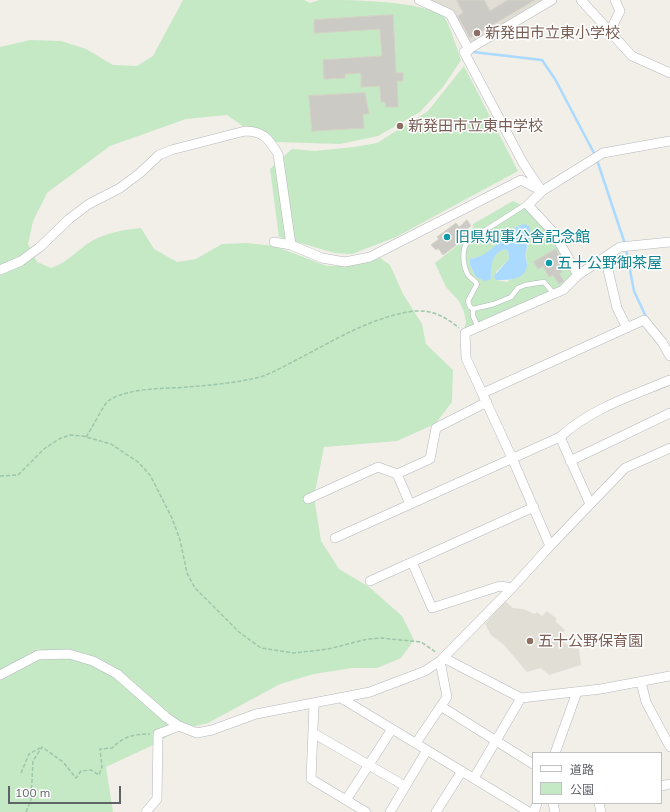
<!DOCTYPE html>
<meta charset="utf-8">
<style>
body{margin:0}
#map{position:relative;width:670px;height:812px;overflow:hidden;background:#f1efe8;font-family:Mulish,"Noto Sans JP",sans-serif}
canvas{display:block}
.legend{position:absolute;left:532px;top:752px;width:130px;height:52px;box-sizing:border-box;background:#fff;border:1px solid #bfc1c3;margin:0;padding:5px 7px;list-style:none;font-size:12px;color:#5f6368}
.legend li{display:flex;align-items:center;gap:8px;height:20px}
.legend b{width:20px;border:1px solid #bfc1c3}
.scale{position:absolute;left:8px;top:786px;width:113px;height:18px;box-sizing:border-box;border:2px solid #5f6368;border-top:0;padding-left:5px;font-size:12px;line-height:14px;white-space:nowrap;color:#5f6368;-webkit-text-stroke:3px #fff;paint-order:stroke}
</style>
<div id="map">
<canvas width="670" height="812"></canvas>
<ul class="legend">
<li><b style="height:5px;background:#fff"></b>道路</li>
<li><b style="height:11px;background:#c5e8c5"></b>公園</li>
</ul>
<div class="scale">100 m</div>
</div>
<script>
const g = document.querySelector('canvas').getContext('2d');
g.lineJoin = 'round';
function paint(path, color) { g.fillStyle = color; g.fill(path, 'evenodd'); }
function trace(path, color, width, dash) { g.strokeStyle = color; g.lineWidth = width; g.lineCap = dash ? 'butt' : 'round'; g.setLineDash(dash || []); g.stroke(path); }
function label(font, color, halo, rows, align = 'center') {
  g.font = font + ' Mulish,"Noto Sans JP",sans-serif'; g.lineWidth = 3; g.setLineDash([]); g.textBaseline = 'middle'; g.strokeStyle = halo; g.fillStyle = color; for (const [text, x, y, turn = 0] of rows) {
    g.save(); g.translate(x, y); g.rotate((+turn || 0) * Math.PI / 180); g.textAlign = isNaN(turn) ? turn : align; if (halo) g.strokeText(text, 0, 0); g.fillText(text, 0, 0); g.restore();
  }
}
paint(new Path2D(`
 M424 0H548L470 45 449 9Z
 M505 601 513 608 523 609 535 614 537 612 542 616 547 611 557 619 555 621 565 630 558 638 572 648 579 649 581 665 549 675 541 668 527 672 504 645 491 635 485 624Z`), '#e1ded6');
paint(new Path2D(`
 M183 0H304L310 3 320 0C351 0 421 0 444 17 449 22 458 52 461 60L443 87 420 112 378 136 340 144 275 142 250 131 227 115 186 119 110 146 47 193 33 221 28 244 37 262 51 268C66 263 75 253 87 244 103 233 122 230 141 228L154 249 177 262 196 259 222 244 247 243 274 246 327 266 355 265 380 258 390 265 403 294 422 324 426 344 453 370 452 402 435 424 397 441 324 447 314 497 321 541 339 569 369 587 402 616 414 640 401 658 377 668H352L314 674 280 684 208 723 178 730 153 745 106 767 113 812H0V47L30 40 61 41 86 49 113 65 137 66 153 56Z
 M464 66 518 171 396 237 352 254 335 253 279 237 270 169 292 149 315 151 354 147 377 143 428 111Z
 M513 201 528 208 552 236 573 274 559 288 468 328 464 329 466 322 464 312 459 301 446 287 435 263 472 234 473 224ZM518 226 529 242 526 253 527 267 507 282 496 280V272L509 259 508 250C493 248 489 267 491 279L476 277 470 265V259C490 256 505 239 518 226Z`), '#c5e8c5');
paint(new Path2D(`
 M525 224 530 227C530 237 528 243 526 252 525 257 527 261 527 265 526 281 506 280 496 280L494 276 509 259 508 250C493 248 490 267 491 279L485 281 476 277 470 265V259C496 255 505 228 525 224Z`), '#aadaff');
trace(new Path2D(`
 M473 52 542 60 555 79 595 155
 M597 160 625 244
 M626 249 634 291 647 319`), '#aadaff', 2.5);
const building = new Path2D(`
 M457 0H484L490 11 508 0H535L470 38 458 16 463 13Z
 M393 15 396 73H403V81H397L398 107H386L385 102H381L380 86 361 87V73L345 74V78L324 79 323 60 382 56 380 29 314 33V20Z
 M365 93 369 114H363L364 128 312 131 309 96Z
 M467 220 471 226 468 228 472 233 443 255 438 248 436 250 431 245 439 239 437 237 456 223 459 227Z
 M556 249 563 263 558 266 562 272 559 274 564 281 559 284 553 275 549 277 543 266 538 269 534 262Z`);
paint(building, '#cccac5');
trace(building, '#d6d1c6', 1);
const lane = new Path2D(`
 M528 205H525L468 241C461 249 463 266 468 275 471 279 475 280 477 284L468 301 470 307 473 309 494 304 511 297 518 288 525 285 544 282 554 294
 M473 309V316L478 327`);
const street = new Path2D(`
 M419 0 450 14 469 50
 M581 0 632 56 670 73
 M609 33 620 11 615 0
 M541 190 523 163 464 52 552 0
 M274 242 291 245 322 258 345 262 370 257 521 180 542 191
 M605 257 617 308 627 328
 M0 270 21 261 40 247 69 219 89 204 120 188 140 173 159 155 171 150 245 131C263 131 269 139 278 154L291 245
 M578 275 554 233 528 205 542 191 603 153 670 141
 M483 393 644 320 662 342 670 356
 M560 437 590 504
 M570 461 670 413
 M397 474 410 504
 M308 499 378 467 397 474 430 459 436 428 487 402
 M335 538 560 437C592 408 631 396 670 380
 M550 546 512 458 466 358 465 333 563 290 578 275 620 247 670 242
 M412 562 432 608 500 586 512 588
 M370 581 534 507
 M444 658 521 698 601 689 670 676
 M0 675 38 655 69 654 93 661 117 674 167 718 179 726 197 733 212 730 256 714 370 692 425 671 440 661 512 588 550 546 625 468 670 448
 M641 682 646 702 670 747
 M341 698 529 812
 M314 704 311 779 366 812
 M442 707 533 764
 M313 733 405 786
 M416 743 447 697 440 661
 M555 753 577 692
 M474 778 521 698
 M661 786 670 784
 M346 800 392 729
 M553 803 555 812
 M599 803 601 812
 M146 812 157 799 158 734 179 726
 M390 812 427 750
 M436 812 462 771
 M534 812 537 803`);
trace(lane, '#b5b8bc', 5.5);
trace(street, '#b5b8bc', 10);
trace(new Path2D(`
 M86 437C91 430 104 404 108 401 129 387 164 389 188 387 212 385 236 383 260 377 273 373 286 365 298 359 335 340 373 316 415 311 433 310 446 317 459 328
 M0 476 18 475 44 449 59 439 70 435 83 436 111 444 138 462 150 475 172 518 180 540 187 573 195 588 239 632 261 648 294 653 328 649 368 639 381 638 421 642 437 653
 M21 773 29 754 40 748
 M26 812 31 800 33 761 42 747 63 762 76 778 81 771 91 770 99 775 102 767 100 749 112 748C124 736 134 734 150 734`), '#9cc7a9', 1.5, [4, 2]);
trace(lane, '#fff', 4.5);
trace(street, '#fff', 9);
for (const [x, y, r, color] of [
 [477,33,4,"#8d6e63"],
 [400,126,4,"#8d6e63"],
 [447,237,4,"#0f9aa8"],
 [549,263,4,"#0f9aa8"],
 [530,641,4,"#8d6e63"]
]) { const dot = new Path2D(); dot.arc(x, y, r, 0, 2 * Math.PI); g.fillStyle = color; g.fill(dot); trace(dot, '#fff', 1.5); }
label('15px', '#785e54', '#fff', [
 ["新発田市立東小学校",485,33],
 ["新発田市立東中学校",408,126],
 ["五十公野保育園",538,641]
], 'left');
label('15px', '#0d838f', '#fff', [
 ["旧県知事公舎記念館",455,237],
 ["五十公野御茶屋",557,263]
], 'left');
</script>
